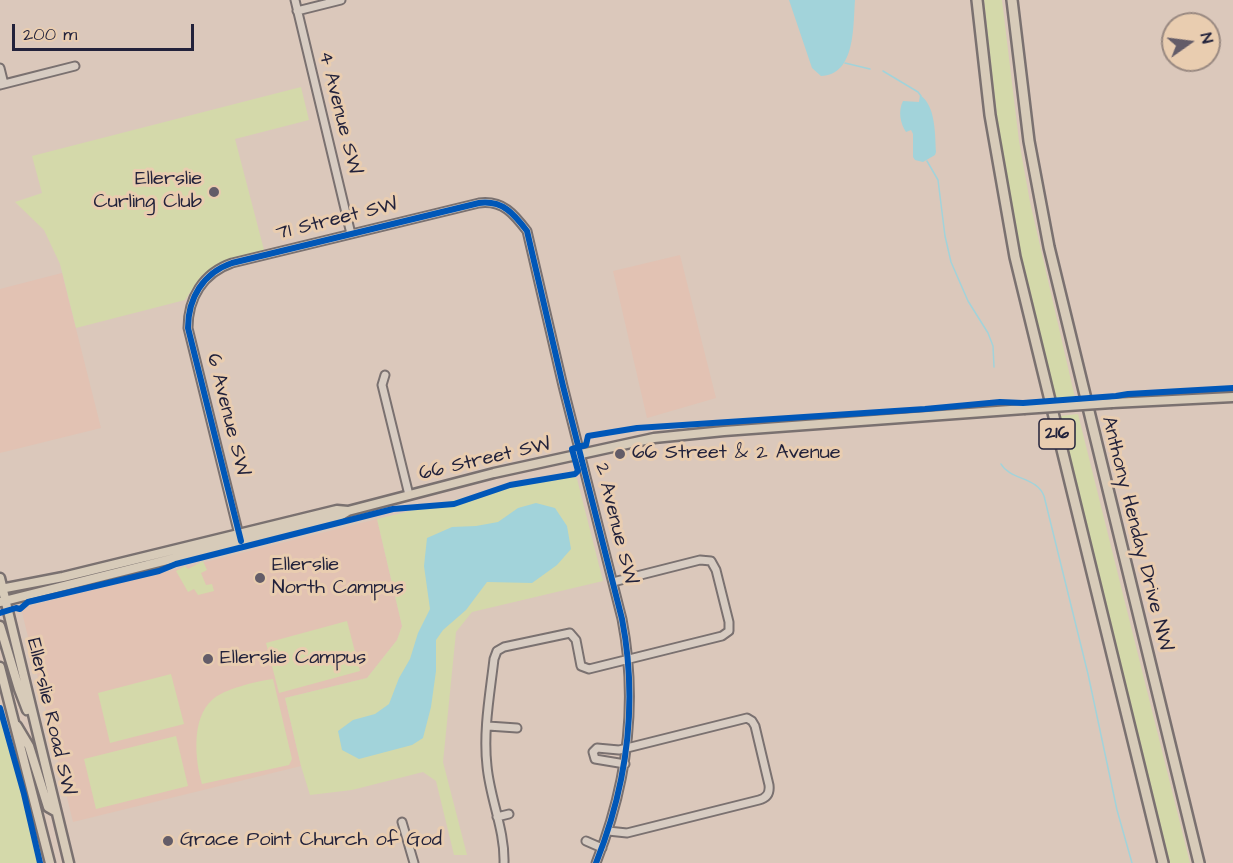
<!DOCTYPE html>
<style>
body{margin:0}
#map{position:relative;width:1233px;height:863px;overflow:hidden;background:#dbc8bb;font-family:"Architects Daughter",sans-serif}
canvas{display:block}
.north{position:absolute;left:1161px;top:12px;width:60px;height:60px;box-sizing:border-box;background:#e9cdb0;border:2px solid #998981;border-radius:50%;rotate:76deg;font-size:16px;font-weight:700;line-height:24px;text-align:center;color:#22223b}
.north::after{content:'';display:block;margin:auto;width:21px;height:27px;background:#635c68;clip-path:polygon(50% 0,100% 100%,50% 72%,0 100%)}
.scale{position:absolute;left:12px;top:24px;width:182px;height:27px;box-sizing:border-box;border:3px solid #22223b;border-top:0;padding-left:8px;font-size:18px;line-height:21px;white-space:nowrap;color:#22223b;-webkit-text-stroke:4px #e9cdb0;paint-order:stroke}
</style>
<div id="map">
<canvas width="1233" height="863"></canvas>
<div class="north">N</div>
<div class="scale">200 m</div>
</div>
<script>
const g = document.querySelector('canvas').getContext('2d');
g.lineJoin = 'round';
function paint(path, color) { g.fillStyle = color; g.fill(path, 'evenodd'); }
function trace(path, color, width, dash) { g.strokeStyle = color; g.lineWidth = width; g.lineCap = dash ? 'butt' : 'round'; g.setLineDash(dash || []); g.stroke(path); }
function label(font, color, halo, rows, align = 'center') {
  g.font = font + ' "Architects Daughter",sans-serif'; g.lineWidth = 6; g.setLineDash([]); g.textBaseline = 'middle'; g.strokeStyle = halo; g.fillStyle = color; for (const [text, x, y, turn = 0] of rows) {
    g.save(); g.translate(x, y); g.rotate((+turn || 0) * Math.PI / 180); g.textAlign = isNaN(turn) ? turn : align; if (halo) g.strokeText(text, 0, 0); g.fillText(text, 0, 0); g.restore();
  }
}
paint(new Path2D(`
 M680 255 716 398 647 418 613 271Z
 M62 273 101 428 0 453V289Z
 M377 519 402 626 397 640 367 678 285 698 301 766 73 822 21 608Z`), '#e2c2b3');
paint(new Path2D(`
 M984 0H1002L1019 141 1030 202 1075 398 1055 399C1037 325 1018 251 1006 176 996 118 991 59 984 0Z
 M301 87 309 120 235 139 264 250 232 258 201 276 185 300 76 328 60 264 44 230 15 202 42 193 32 156Z
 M1078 414 1183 835 1190 863H1170L1060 416Z
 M573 476 577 479 603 581 472 612 456 632 443 762 467 855H454L436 781 423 772 352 790 310 795 301 766 285 698 367 678 397 640 402 626 377 519 533 481Z
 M203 561 207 570 201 573 206 585 212 584 214 591 198 595 194 589 188 592 176 571 185 566 188 569Z
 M347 621 360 671 279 693 266 643Z
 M171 674 184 724 110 743 98 693Z
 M273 679 292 759 289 765 202 784C195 760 191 719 212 700 223 689 258 681 273 679Z
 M0 708 24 794 38 863H0Z
 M176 736 188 786 96 809 84 759Z`), '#d4d9aa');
paint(new Path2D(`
 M789 0H855C853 25 856 75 821 76L812 68Z
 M920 95C936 106 935 134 936 152L935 155 923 162 915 160 913 157V134L911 130 906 132C900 123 898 111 903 101L919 102Z
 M536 503 555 508 567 526 571 549 557 565 532 583 487 582 466 610 443 630 436 640V671L431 707 423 738 412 745 359 759 342 750 338 731 353 720 375 714 389 704 399 678 410 659 418 633 430 609 424 566 427 538 452 527 476 526 498 522 518 508Z`), '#a2d3da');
trace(new Path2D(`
 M845 63 870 69
 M883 71 918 92 921 96
 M927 161 938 180 945 236 951 262 968 301 988 333 993 346 994 367
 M1001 464C1010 480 1037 477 1044 496L1088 674 1117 810 1132 863`), '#a2d3da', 1.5);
const minor = new Path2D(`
 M295 0 351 234
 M297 11 341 0
 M0 68 4 84
 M0 85 75 66
 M385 375 382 385 409 495
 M240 539 188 328C188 298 203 273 232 263L479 203C503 200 514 214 527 231L563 386 622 619C638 702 627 785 596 863
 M488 726 517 728
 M497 817 509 814
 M402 822 414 863
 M608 831 627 833 759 800C767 798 770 793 769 785L755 726 752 721 747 718 619 750 597 748 593 752 595 759 625 764
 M586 841 602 848
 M504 863C505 830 490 799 487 766 483 731 490 694 494 659L497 651 504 647 570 633 576 640 581 666 589 669 722 636 729 631V622L716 570 711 561 700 560 613 582`);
const major = new Path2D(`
 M1112 403 1233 397
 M0 578 69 863
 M0 589 63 577 337 510 348 511
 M0 602 338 517 348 511 494 473 654 438 724 431 1024 409
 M0 626 19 689 27 710
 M0 667 50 863
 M17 726 29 746 48 807 55 811`);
const highway = new Path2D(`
 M977 0 990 115 1015 257 1163 863
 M1012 0 1029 141 1049 247 1199 863`);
trace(minor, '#7a7170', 11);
trace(major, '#7a7170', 13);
trace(highway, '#7a7170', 14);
trace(minor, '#d7ccc2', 7);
trace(major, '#d7cbb9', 8);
trace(highway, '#d7cbb9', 9);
const majorBridge = new Path2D(`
 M1024 409 1112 403`);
trace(majorBridge, '#7a7170', 13, []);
trace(majorBridge, '#d7cbb9', 8);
trace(new Path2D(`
 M241 541 188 328C188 298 203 273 232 263L479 203C503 200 514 214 527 231L563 386 622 619C638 702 627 785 596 863
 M0 613 16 608 20 609 28 602 159 571 176 564 393 509 454 504 510 485 575 474 578 471 572 449 586 445 588 436 637 428 925 409 1000 402 1023 403 1116 396 1128 394 1233 388
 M0 708 24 794 40 863`), '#0057b8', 6);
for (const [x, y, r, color] of [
 [214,192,6,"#635c68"],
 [620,454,6,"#635c68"],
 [260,578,6,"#635c68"],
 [208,659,6,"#635c68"],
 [168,841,6,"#635c68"]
]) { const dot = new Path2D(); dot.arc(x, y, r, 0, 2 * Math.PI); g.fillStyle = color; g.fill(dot); trace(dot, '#e9cdb0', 2); }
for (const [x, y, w] of [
 [1057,434,36]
]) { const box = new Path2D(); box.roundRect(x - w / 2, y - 15, w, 30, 4.5); g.fillStyle = '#e9cdb0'; g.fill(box); trace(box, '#22223b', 1.5); }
label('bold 18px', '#22223b', null, [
 ["216",1057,434]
]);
label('20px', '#22223b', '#e9cdb0', [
 ["4 Avenue SW",339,113,76],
 ["71 Street SW",337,220,-14],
 ["6 Avenue SW",227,415,76],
 ["66 Street SW",485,460,-13],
 ["2 Avenue SW",615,524,76],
 ["Anthony Henday Drive NW",1136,534,76],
 ["Ellerslie Road SW",50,717,77]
]);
label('20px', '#22223b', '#e9cdb0', [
 ["Ellerslie",202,180,"right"],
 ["Curling Club",202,203,"right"],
 ["66 Street & 2 Avenue",632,454],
 ["Ellerslie",272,566],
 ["North Campus",272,589],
 ["Ellerslie Campus",220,659],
 ["Grace Point Church of God",180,841]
], 'left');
</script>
